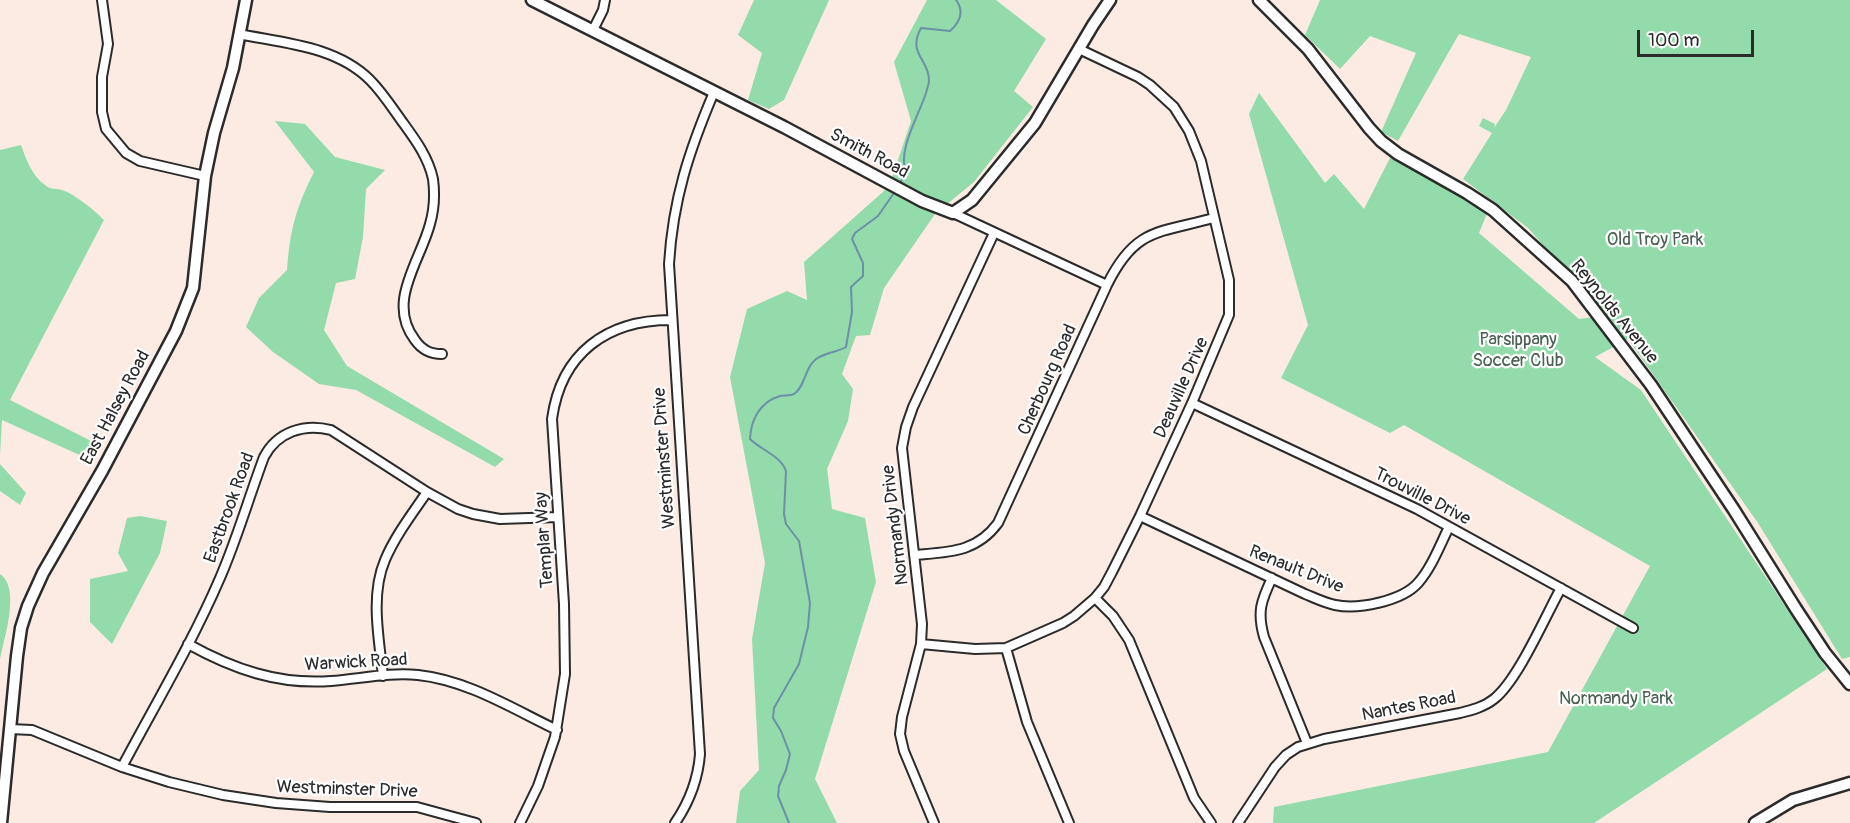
<!DOCTYPE html>
<style>
body{margin:0}
#map{position:relative;width:1850px;height:823px;overflow:hidden;background:#fbebe3;font-family:Pangolin,sans-serif}
canvas{display:block}
.scale{position:absolute;left:1637px;top:30px;width:117px;height:27px;box-sizing:border-box;border:3px solid #2b2b2b;border-top:0;padding-left:8px;font-size:18px;line-height:21px;white-space:nowrap;color:#2b2b2b;-webkit-text-stroke:4px #fff;paint-order:stroke}
</style>
<div id="map">
<canvas width="1850" height="823"></canvas>
<div class="scale">100 m</div>
</div>
<script>
const g = document.querySelector('canvas').getContext('2d');
g.lineJoin = 'round';
function paint(path, color) { g.fillStyle = color; g.fill(path, 'evenodd'); }
function trace(path, color, width, dash) { g.strokeStyle = color; g.lineWidth = width; g.lineCap = dash ? 'butt' : 'round'; g.setLineDash(dash || []); g.stroke(path); }
function label(font, color, halo, rows, align = 'center') {
  g.font = font + ' Pangolin,sans-serif'; g.lineWidth = 4.5; g.setLineDash([]); g.textBaseline = 'middle'; g.strokeStyle = halo; g.fillStyle = color; for (const [text, x, y, turn = 0] of rows) {
    g.save(); g.translate(x, y); g.rotate((+turn || 0) * Math.PI / 180); g.textAlign = isNaN(turn) ? turn : align; if (halo) g.strokeText(text, 0, 0); g.fillText(text, 0, 0); g.restore();
  }
}
paint(new Path2D(`
 M754 0H829L784 100 769 109 748 100 762 53 738 35Z
 M927 0H996L1046 39 1014 91 1033 107 974 182 935 214 884 288 870 335 856 336 842 374 853 389 848 421 827 469 832 509 865 518 876 582 815 779 837 823H736L740 791 759 770 752 639 765 563 730 377 747 309 787 291 807 300 804 262 884 191 893 175 911 121 894 62Z
 M1320 0H1850V657L1842 659 1758 523 1628 339 1595 357 1641 390 1827 669 1594 823H1273L1274 807 1548 752 1650 566 1404 425 1390 433 1281 378 1308 325 1249 114 1259 93 1325 183 1334 174 1364 209 1391 156 1449 186 1488 211 1479 233 1579 319 1602 316 1609 320 1528 228 1463 179 1492 133 1479 126 1483 118 1495 124 1494 128 1506 110 1531 57 1459 34 1398 141 1381 132 1416 53 1370 36 1340 69 1305 35Z
 M275 121 305 124 335 157 385 170 366 189 363 237 355 279 336 283 324 330 347 366 504 459 495 467 356 390 319 384 273 352 246 327 259 298 287 270C290 229 296 208 314 172Z
 M21 145C26 159 32 176 45 185 50 190 56 188 62 190 75 194 95 211 104 220L10 400 97 444 84 457 2 420 0 455V150Z
 M0 464 26 493 20 505 0 491Z
 M140 516 167 521 160 553 112 644 90 622V579L128 571 118 553 127 518Z
 M0 574C21 588 4 638 0 659Z`), '#93dbaa');
trace(new Path2D(`
 M899 185 906 172C897 151 919 115 926 93 927 89 929 84 929 80 929 59 907 54 921 28L950 31C960 22 965 12 956 0
 M789 823 778 796 779 786 786 770 790 754 781 731 773 718 774 708 799 664 808 627 810 603 799 541 786 524 784 514 786 471C781 456 761 450 750 439 751 419 760 402 780 396 784 395 790 396 794 394 804 388 805 370 813 362 820 353 836 353 846 347L852 312 851 287 863 276V263L852 239 855 233 878 216 896 190`), '#6c90a7', 2);
const street = new Path2D(`
 M102 0 108 44 102 77V112L106 129 126 153 140 161 205 176
 M593 30 603 10 605 0
 M239 34C283 43 336 46 370 80 382 92 391 106 401 120 414 138 428 156 433 179 435 194 434 210 430 224 420 262 386 302 415 340 422 350 430 354 442 354
 M953 213 1107 285
 M1192 403 1417 509 1633 628
 M1140 516 1305 594C1315 598 1325 603 1335 605 1358 610 1402 601 1418 583 1432 567 1440 545 1449 527
 M914 555C948 552 976 553 998 523L1107 285C1135 228 1158 233 1214 218
 M1272 578C1261 601 1257 612 1264 637L1307 743
 M1095 598 1113 616 1129 640 1194 798 1211 823
 M188 644C233 669 278 685 331 681 360 679 389 672 418 675 467 680 513 709 557 730
 M921 644 975 649 1006 648 1063 623 1074 616 1095 598 1104 587 1112 572 1140 516 1192 403 1229 315V280L1201 161 1189 131 1174 107 1150 85 1138 77 1079 49
 M1006 648 1027 722 1069 823
 M383 676C379 639 370 595 385 560 395 536 412 514 427 492
 M10 729 32 730 122 767 169 782 223 795 276 803 330 807H417L476 823
 M122 767C155 705 192 643 220 578 237 539 249 497 264 457 277 432 304 423 331 430L427 492 458 509 473 514 500 519 558 517
 M520 823 538 786 555 737 565 674 564 604 552 419C561 353 607 320 671 320
 M675 823C690 801 698 780 700 754L669 264C673 199 689 151 714 92
 M934 823 904 751 900 734 902 717 921 644 922 624 902 448 906 427 913 407 994 233
 M1238 823 1275 767 1286 755 1298 747 1324 739 1460 713C1472 710 1484 707 1494 699 1518 680 1545 617 1561 588`);
const secondary = new Path2D(`
 M532 0 784 127 922 201 953 213 972 200 1035 123 1093 25 1110 0
 M1259 0 1308 49 1369 128 1381 141 1398 154 1467 193 1493 210 1572 281 1651 385 1734 510 1796 609 1825 653 1850 684
 M1 823 17 656 21 628 28 606 43 573 102 471 176 331 193 288 205 176 214 133 233 68 246 0
 M1755 823 1793 800 1850 783`);
trace(street, '#2b2b2b', 12);
trace(secondary, '#2b2b2b', 15);
trace(street, '#fff', 8);
trace(secondary, '#fff', 10);
label('18px', '#2b2b2b', '#fff', [
 ["Smith Road",869,154,28],
 ["Reynolds Avenue",1614,312,51],
 ["Cherbourg Road",1048,380,-66],
 ["Deauville Drive",1182,388,-66],
 ["East Halsey Road",116,408,-62],
 ["Westminster Drive",665,458,-94],
 ["Trouville Drive",1422,497,27],
 ["Eastbrook Road",230,508,-70],
 ["Normandy Drive",896,525,-97],
 ["Templar Way",545,540,-94],
 ["Renault Drive",1296,570,22],
 ["Warwick Road",356,663,-3],
 ["Nantes Road",1409,707,-11],
 ["Westminster Drive",347,790,2]
]);
label('18px', '#4a6051', '#fff', [
 ["Old Troy Park",1655,240],
 ["Parsippany",1518,340],
 ["Soccer Club",1518,361],
 ["Normandy Park",1616,699]
]);
</script>
